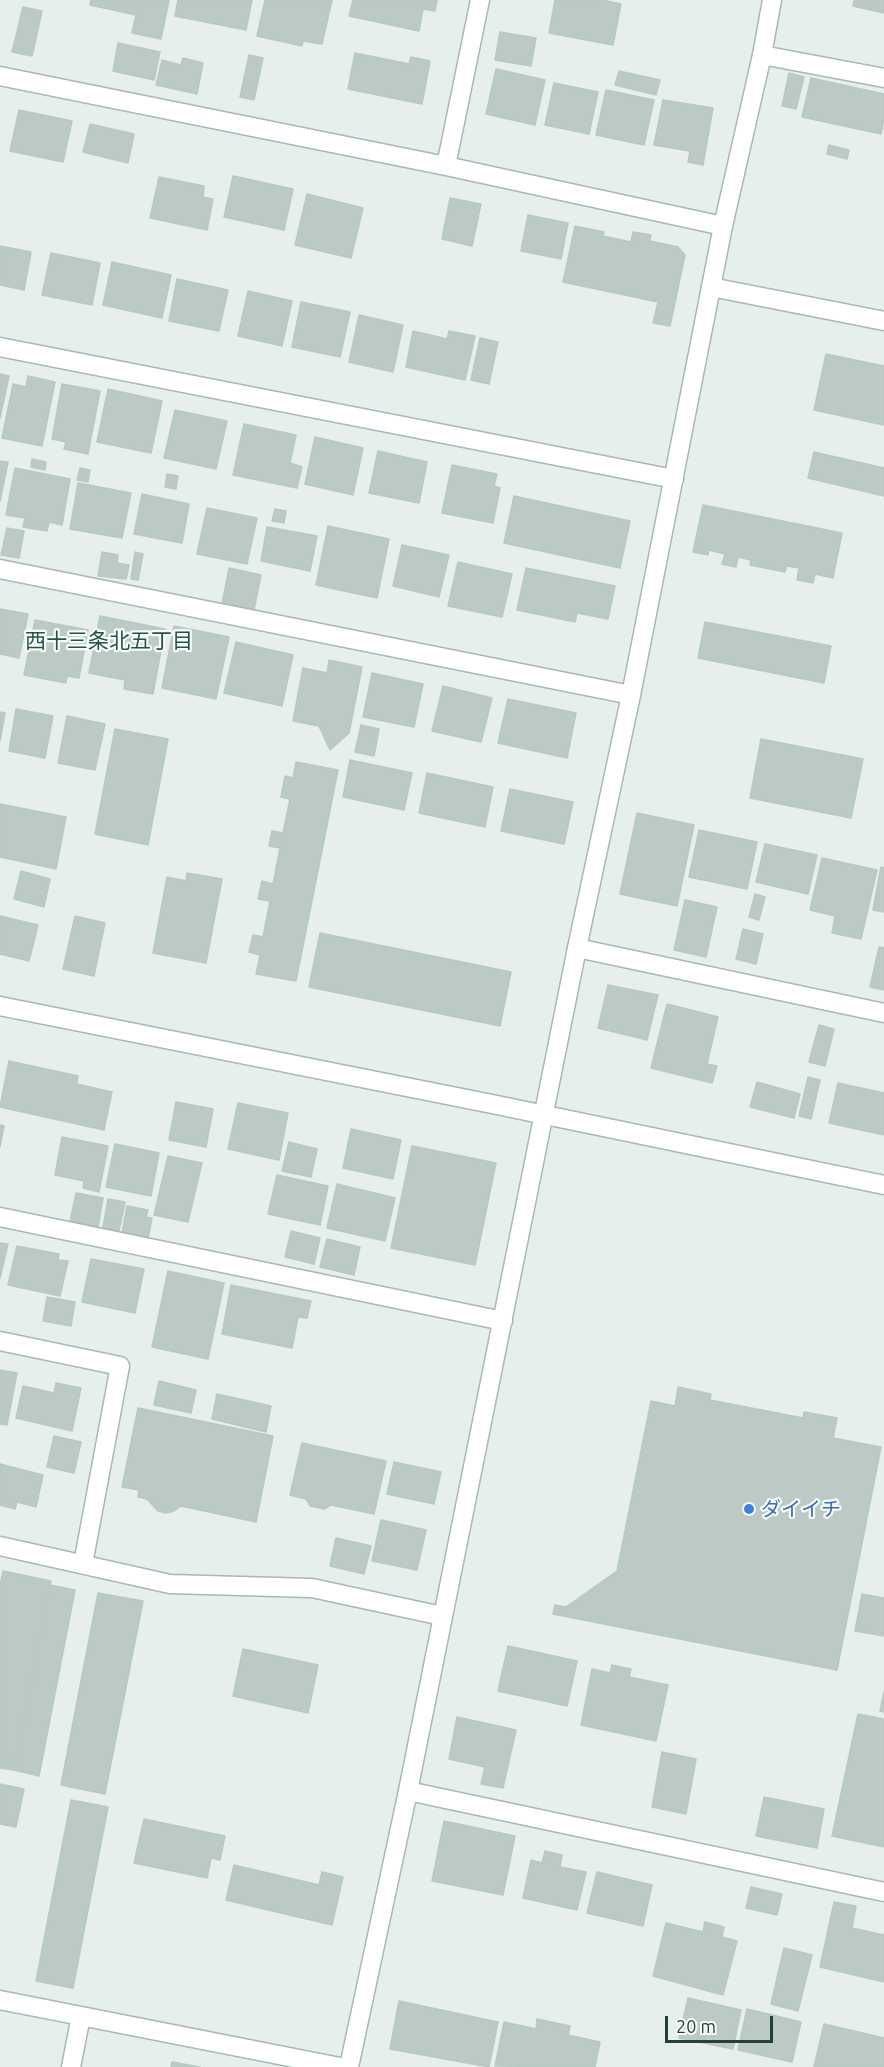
<!DOCTYPE html>
<meta charset="utf-8">
<style>
body{margin:0}
#map{position:relative;width:884px;height:2067px;overflow:hidden;background:#e6efeb;font-family:Ubuntu,sans-serif}
canvas{display:block}
.scale{position:absolute;left:665px;top:2016px;width:108px;height:27px;box-sizing:border-box;border:3px solid #24423a;border-top:0;padding-left:8px;font-size:18px;line-height:21px;white-space:nowrap;color:#24423a;-webkit-text-stroke:4px #f7fbf9;paint-order:stroke}
</style>
<div id="map">
<canvas width="884" height="2067"></canvas>
<div class="scale">20 m</div>
</div>
<script>
const g = document.querySelector('canvas').getContext('2d');
g.lineJoin = 'round';
function paint(path, color) { g.fillStyle = color; g.fill(path, 'evenodd'); }
function trace(path, color, width, dash) { g.strokeStyle = color; g.lineWidth = width; g.lineCap = dash ? 'butt' : 'round'; g.setLineDash(dash || []); g.stroke(path); }
function label(font, color, halo, rows, align = 'center') {
  g.font = font + ' Ubuntu,"Noto Sans JP",sans-serif'; g.lineWidth = 4.5; g.setLineDash([]); g.textBaseline = 'middle'; g.strokeStyle = halo; g.fillStyle = color; for (const [text, x, y, turn = 0] of rows) {
    g.save(); g.translate(x, y); g.rotate((+turn || 0) * Math.PI / 180); g.textAlign = isNaN(turn) ? turn : align; if (halo) g.strokeText(text, 0, 0); g.fillText(text, 0, 0); g.restore();
  }
}
const building = new Path2D(`
 M91 0H169L161 39 132 33 136 15 90 5Z
 M178 0H252L246 30 175 16Z
 M265 0H332L322 44 303 41 302 46 257 36Z
 M353 0H437L435 11 423 9 419 31 349 16Z
 M555 0H602L621 4 613 45 549 33Z
 M854 0H884V13L853 6Z
 M23 7 42 11 32 56 12 52Z
 M500 32 536 38 531 66 495 60Z
 M118 43 160 52 154 80 113 71Z
 M355 53 409 64 411 57 430 61 422 104 348 89Z
 M249 55 263 58 254 100 240 97Z
 M183 58 203 63 197 94 156 85 162 60 181 65Z
 M496 69 545 80 535 125 486 114Z
 M619 71 660 80 656 95 615 85Z
 M789 73 804 77 796 109 782 106Z
 M811 78 884 94V119L881 134 802 117Z
 M554 83 598 92 589 134 545 125Z
 M606 90 654 100 644 145 596 135Z
 M663 100 713 108 703 165 688 162 690 151 654 145Z
 M19 110 72 121 63 162 10 151Z
 M90 124 134 134 128 163 83 152Z
 M829 145 849 150 847 159 827 154Z
 M233 176 293 189 284 230 224 217Z
 M159 177 204 186 203 197 213 199 207 230 150 218Z
 M307 194 363 208 351 258 295 245Z
 M450 198 481 204 472 246 442 239Z
 M528 215 568 223 561 259 521 251Z
 M575 226 604 232 603 236 631 242 633 232 651 235 650 241 678 247 685 255 670 326 653 323 658 302 563 282Z
 M0 246 31 252 24 290 0 285Z
 M51 253 100 263 92 305 42 295Z
 M112 262 171 275 162 318 103 305Z
 M177 279 228 290 219 331 169 321Z
 M248 291 292 301 282 346 238 336Z
 M301 302 350 312 340 357 292 347Z
 M359 315 403 325 393 372 349 362Z
 M413 331 447 339 449 331 475 336 465 380 406 367Z
 M480 338 498 342 489 384 471 380Z
 M826 354 884 366V425L814 410Z
 M0 374 9 376 0 418Z
 M28 376 55 382 42 446 2 438 13 384 26 387Z
 M62 384 100 391 88 454 64 449 66 442 52 439Z
 M108 389 162 401 151 453 97 442Z
 M175 410 227 421 216 469 164 458Z
 M244 424 296 435 290 463 302 467 297 488 233 475Z
 M315 437 363 448 353 495 305 484Z
 M378 451 427 462 419 503 369 493Z
 M814 452 884 468V496L808 478Z
 M32 459 46 462 45 470 31 467Z
 M0 461 8 462 0 501Z
 M452 465 497 474 494 486 500 488 493 523 442 513Z
 M15 468 70 479 62 525 49 522 47 531 23 527 25 518 6 515Z
 M80 468 90 470 88 482 77 480Z
 M167 474 178 476 176 489 165 487Z
 M78 483 131 493 122 538 70 529Z
 M142 494 189 504 182 543 134 534Z
 M514 496 630 521 620 568 504 543Z
 M703 505 842 533 833 578 815 574 813 583 797 580 799 568 787 566 785 572 750 565 751 560 738 557 736 567 722 564 725 554 709 550 708 555 693 552Z
 M207 508 257 518 247 564 197 554Z
 M275 509 286 511 284 523 272 521Z
 M328 526 389 539 377 598 316 585Z
 M267 527 317 536 310 571 261 561Z
 M7 528 24 531 19 558 1 555Z
 M402 545 449 555 439 597 393 586Z
 M102 552 118 555 117 563 129 565 126 579 98 576Z
 M135 552 143 554 138 580 131 579Z
 M458 562 512 574 502 617 448 606Z
 M229 568 261 575 254 610 222 604Z
 M526 568 615 586 608 619 577 613 575 622 517 610Z
 M0 609 28 614 19 658 0 654Z
 M100 616 165 629 153 694 124 689 125 680 89 673Z
 M35 620 88 630 79 678 67 676 66 683 24 675Z
 M705 622 831 646 824 683 698 658Z
 M174 626 229 637 216 699 162 688Z
 M236 642 293 655 282 706 224 693Z
 M329 660 362 667 349 733 330 750 319 726 293 721 303 668 327 673Z
 M372 673 423 684 414 727 363 717Z
 M443 686 492 698 481 742 432 731Z
 M508 699 576 713 567 758 498 743Z
 M16 709 53 716 45 758 9 751Z
 M0 712 5 713 0 741Z
 M67 716 105 724 95 770 58 763Z
 M361 725 379 729 374 756 355 752Z
 M115 729 168 739 148 845 95 834Z
 M761 739 863 759 851 818 750 798Z
 M350 760 412 773 404 810 343 797Z
 M296 762 338 770 296 981 256 974 260 955 249 952 253 935 263 937 270 901 258 899 262 881 273 884 280 848 269 846 272 831 283 833 290 799 281 797 285 776 293 778Z
 M427 773 493 787 485 827 419 813Z
 M510 789 573 802 564 844 501 831Z
 M0 804 66 817 56 869 0 857Z
 M637 813 694 825 677 906 620 894Z
 M699 830 757 842 747 889 689 877Z
 M765 844 817 855 808 894 756 882Z
 M822 858 877 870 861 939 832 933 835 916 810 910Z
 M881 867 884 868V912L873 910Z
 M21 871 50 879 44 907 14 899Z
 M187 873 222 879 206 963 153 953 167 877 186 881Z
 M755 894 765 897 759 920 749 917Z
 M685 900 717 907 706 957 674 950Z
 M0 916 38 925 29 961 0 954Z
 M75 916 105 923 94 976 63 969Z
 M743 929 763 934 756 964 736 959Z
 M320 933 511 972 500 1026 309 987Z
 M879 947 884 948V990L870 987Z
 M608 985 658 995 647 1040 598 1028Z
 M667 1004 718 1017 707 1064 717 1066 712 1083 651 1068Z
 M819 1025 834 1029 825 1066 809 1062Z
 M9 1061 78 1076 77 1084 112 1092 104 1130 0 1107Z
 M808 1077 820 1080 811 1119 799 1116Z
 M757 1082 800 1094 794 1118 750 1107Z
 M838 1083 884 1093V1135L829 1123Z
 M176 1102 213 1109 206 1147 169 1140Z
 M238 1103 288 1113 279 1160 228 1149Z
 M0 1125 4 1126 0 1147Z
 M351 1129 401 1140 393 1179 343 1168Z
 M62 1137 108 1146 99 1192 83 1188 84 1181 55 1175Z
 M289 1142 317 1149 311 1177 282 1171Z
 M115 1144 159 1153 151 1196 106 1187Z
 M412 1146 496 1163 475 1265 391 1248Z
 M168 1156 202 1163 188 1222 154 1215Z
 M277 1175 328 1186 320 1225 268 1214Z
 M337 1184 395 1198 385 1241 327 1228Z
 M76 1193 103 1198 98 1227 70 1222Z
 M108 1199 125 1202 119 1231 103 1228Z
 M127 1206 148 1210 146 1217 152 1218 148 1238 122 1233Z
 M291 1231 320 1238 314 1264 285 1257Z
 M327 1239 360 1247 354 1275 320 1267Z
 M0 1243 8 1244 0 1278Z
 M17 1246 59 1254 58 1260 68 1261 60 1296 8 1285Z
 M91 1259 144 1269 135 1313 82 1302Z
 M168 1271 224 1283 208 1359 152 1347Z
 M231 1285 311 1301 307 1318 298 1317 292 1348 222 1334Z
 M47 1297 75 1302 71 1326 43 1321Z
 M0 1370 17 1373 7 1425 0 1424Z
 M159 1381 196 1390 191 1413 154 1405Z
 M56 1383 81 1388 72 1431 16 1418 23 1386 54 1393Z
 M678 1387 711 1394 710 1400 803 1418 804 1412 837 1418 833 1438 881 1447 837 1670 553 1614 555 1605 566 1607 617 1571 651 1401 675 1406Z
 M217 1394 271 1406 266 1432 212 1419Z
 M138 1408 273 1436 256 1522 181 1506 174 1511 166 1513 158 1511 147 1499 138 1497 139 1490 122 1487Z
 M54 1436 81 1442 74 1473 47 1467Z
 M302 1443 386 1461 374 1514 331 1505 324 1509 310 1506 306 1499 290 1495Z
 M394 1462 441 1472 434 1504 387 1494Z
 M0 1464 43 1475 36 1507 17 1502 15 1509 0 1505Z
 M381 1520 426 1530 417 1570 372 1561Z
 M336 1538 371 1546 364 1574 330 1566Z
 M3 1571 51 1581 14 1770 0 1768V1586Z
 M50 1585 75 1590 39 1776 14 1770Z
 M98 1593 143 1601 105 1794 61 1785Z
 M862 1594 884 1598V1636L855 1631Z
 M508 1646 577 1661 567 1706 498 1691Z
 M243 1649 318 1665 308 1713 233 1696Z
 M612 1665 631 1669 629 1677 668 1685 656 1741 581 1725 592 1669 610 1673Z
 M884 1692V1712L880 1711Z
 M858 1714 884 1719V1847L832 1836Z
 M457 1717 516 1730 503 1788 481 1784 485 1767 449 1759Z
 M662 1752 696 1759 686 1814 652 1807Z
 M0 1784 24 1789 16 1827 0 1824Z
 M764 1797 824 1809 817 1848 756 1836Z
 M71 1800 108 1807 73 1988 36 1981Z
 M144 1819 225 1836 220 1860 211 1858 207 1878 134 1863Z
 M444 1821 515 1836 503 1895 432 1881Z
 M545 1851 562 1855 560 1867 586 1872 577 1910 523 1898 531 1860 542 1863Z
 M234 1865 319 1885 322 1872 343 1877 332 1925 226 1900Z
 M597 1872 652 1885 643 1926 587 1913Z
 M751 1887 782 1894 777 1915 746 1908Z
 M834 1902 856 1906 852 1928 884 1935V1982L820 1967Z
 M705 1922 724 1927 722 1937 737 1941 723 1995 653 1976 666 1923 703 1932Z
 M784 1948 812 1955 798 2011 771 2004Z
 M688 1998 741 2010 733 2049 679 2038Z
 M399 2001 498 2022 489 2067 390 2049Z
 M747 2009 801 2022 792 2062 738 2050Z
 M537 2019 570 2026 568 2035 600 2042 595 2067 495 2066 504 2022 536 2029Z
 M824 2024 884 2038V2067H814Z
 M172 2062 200 2067H171Z`);
paint(building, '#bbcac4');
trace(building, '#b8c9c2', 1.5);
const minor = new Path2D(`
 M762 55 884 78
 M0 76 446 166 723 226
 M446 166 480 0
 M711 287 884 321
 M0 347 674 479
 M0 569 631 695
 M577 948 884 1013
 M0 1006 492 1104 884 1185
 M0 1217 503 1321
 M0 1341 120 1366 83 1564
 M0 1546 170 1584 312 1588 442 1616
 M408 1791 884 1892
 M0 2000 340 2067
 M71 2067 81 2016`);
const tertiary = new Path2D(`
 M349 2067 408 1791 577 948 631 695 723 226 762 55 772 0`);
trace(minor, '#a8b8b2', 21);
trace(tertiary, '#a8b8b2', 21);
trace(minor, '#fff', 18);
trace(tertiary, '#fff', 18);
for (const [x, y, r, color] of [
 [749,1509,6,"#3f7fe0"]
]) { const dot = new Path2D(); dot.arc(x, y, r, 0, 2 * Math.PI); g.fillStyle = color; g.fill(dot); trace(dot, '#f7fbf9', 2); }
label('20px', '#366cbe', '#f7fbf9', [
 ["ダイイチ",761,1509]
], 'left');
label('21px', '#1f5548', '#f7fbf9', [
 ["西十三条北五丁目",109,641]
]);
</script>
